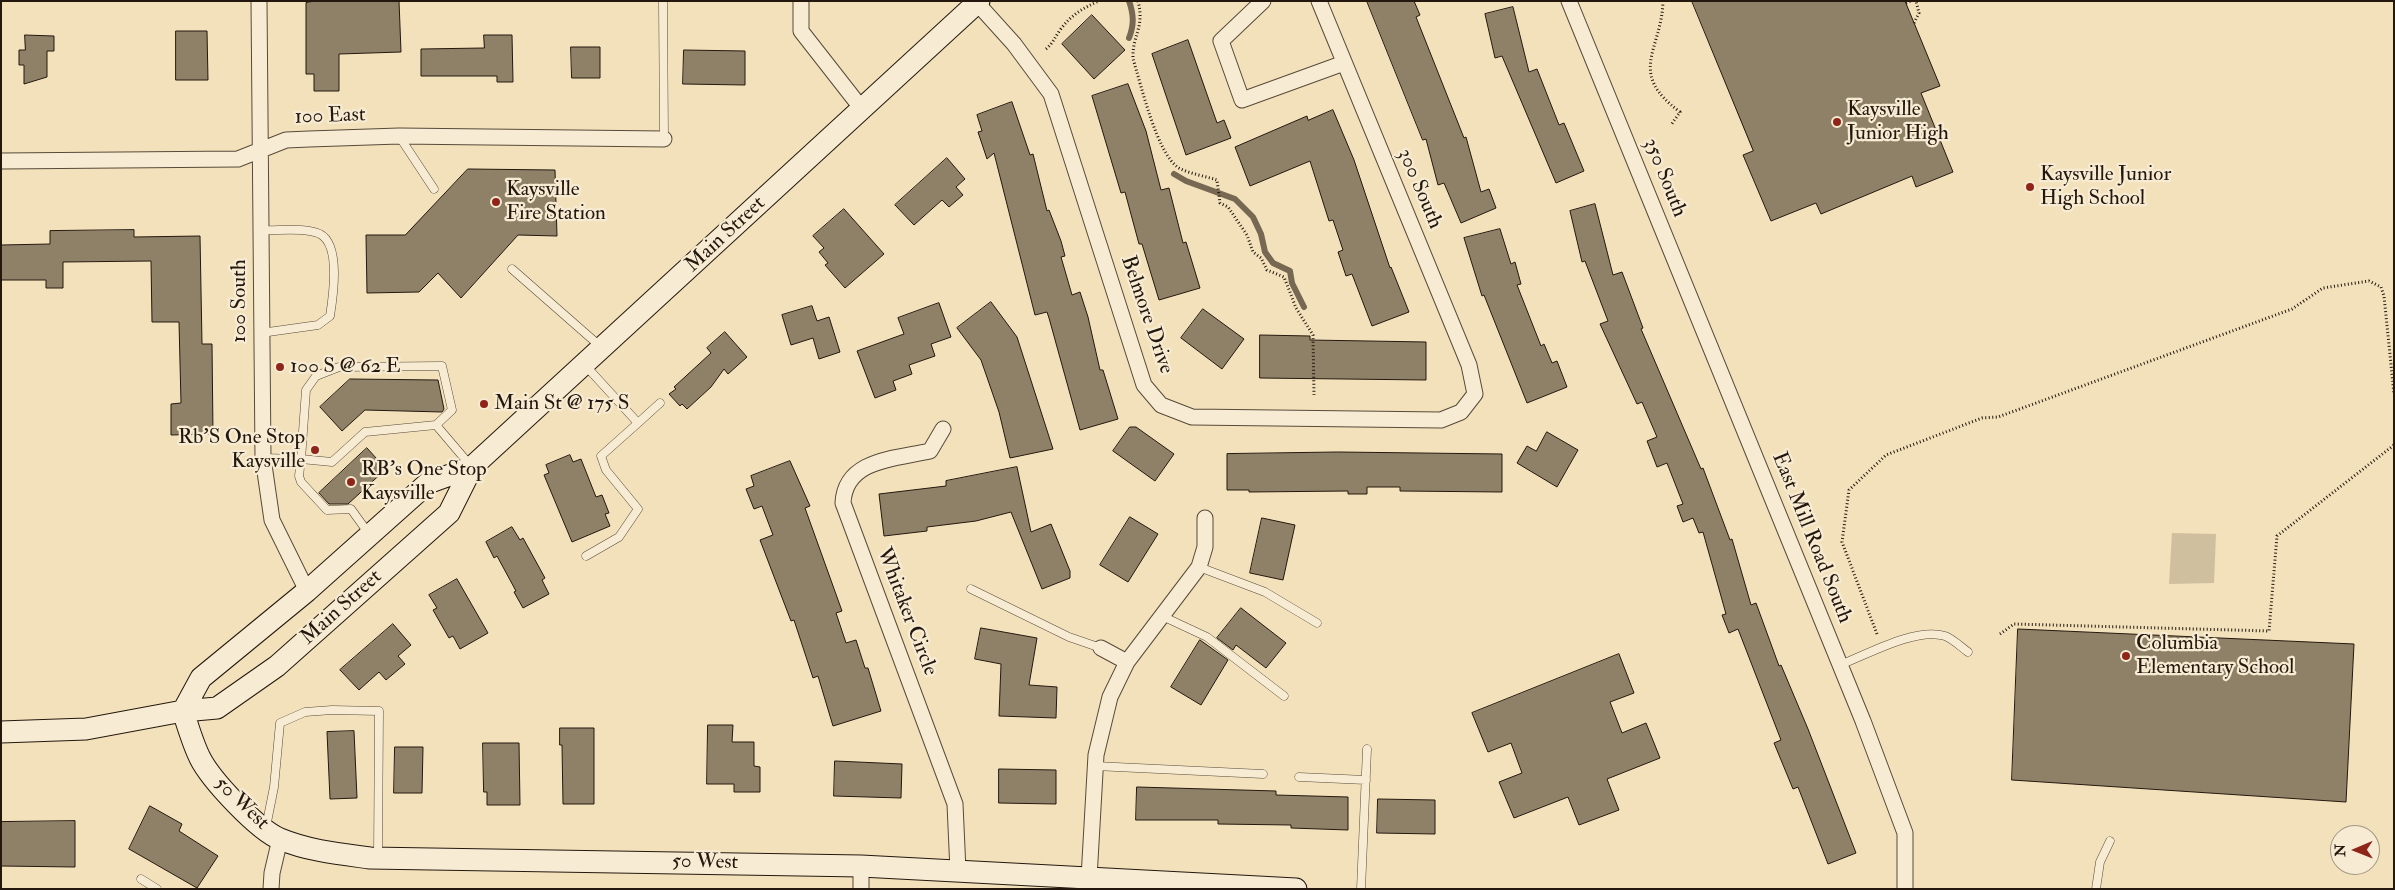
<!DOCTYPE html>
<style>
body{margin:0}
#map{position:relative;width:2395px;height:890px;overflow:hidden;background:#f2e1bb;font-family:"IM FELL Double Pica",serif}
canvas{display:block}
.frame{position:absolute;inset:0;border:2px solid #24180e;pointer-events:none}
.north{position:absolute;left:2330px;top:825px;width:50px;height:50px;box-sizing:border-box;background:#f7ecd3;border:1px solid #a39784;border-radius:50%;rotate:269deg;font-size:14px;font-weight:700;line-height:20px;text-align:center;color:#24180e}
.north::after{content:'';display:block;margin:auto;width:18px;height:22px;background:#8f2418;clip-path:polygon(50% 0,100% 100%,50% 72%,0 100%)}
</style>
<div id="map">
<canvas width="2395" height="890"></canvas>
<div class="frame"></div>
<div class="north">N</div>
</div>
<script>
const g = document.querySelector('canvas').getContext('2d');
g.lineJoin = 'round';
function paint(path, color) { g.fillStyle = color; g.fill(path, 'evenodd'); }
function trace(path, color, width, dash) { g.strokeStyle = color; g.lineWidth = width; g.lineCap = dash ? 'butt' : 'round'; g.setLineDash(dash || []); g.stroke(path); }
function label(font, color, halo, rows, align = 'center') {
  g.font = font + ' "IM FELL Double Pica",serif'; g.lineWidth = 4.5; g.setLineDash([]); g.textBaseline = 'middle'; g.strokeStyle = halo; g.fillStyle = color; for (const [text, x, y, turn = 0] of rows) {
    g.save(); g.translate(x, y); g.rotate((+turn || 0) * Math.PI / 180); g.textAlign = isNaN(turn) ? turn : align; if (halo) g.strokeText(text, 0, 0); g.fillText(text, 0, 0); g.restore();
  }
}
paint(new Path2D(`
 M2172 533 2216 534 2214 583 2169 584Z`), '#cfbf9e');
trace(new Path2D(`
 M1129 1C1134 15 1134 25 1129 38
 M1174 174 1186 181 1235 199 1253 217 1261 234 1265 252 1273 263 1290 271 1292 283 1304 307`), '#766852', 6);
const building = new Path2D(`
 M315 1H399L401 52 339 54V91H314V74H306V3Z
 M1367 1H1414L1420 15 1416 17 1464 138 1466 137 1481 192 1489 189 1496 208 1461 223 1444 183 1438 185 1426 139 1423 140Z
 M1692 1H1905L1940 86 1921 93 1953 172 1916 187 1912 176 1821 214 1816 203 1771 221 1743 155 1753 151Z
 M1513 7 1529 72 1537 69 1559 125 1564 123 1584 171 1556 183 1502 56 1495 58 1485 14Z
 M1092 15 1125 50 1094 79 1062 44Z
 M176 31H207L208 80H176Z
 M25 35 54 36V51H47V77L24 84V65H19V50H25Z
 M484 35H512L513 82H497V76H421V49L484 48Z
 M1188 40 1217 123 1224 120 1231 138 1186 155 1152 54Z
 M571 47H600V78H572Z
 M684 50 745 51V85L683 84Z
 M1128 84 1146 131 1161 190 1169 188 1183 243 1186 242 1200 288 1159 300 1142 244H1139L1125 192 1121 193 1092 96Z
 M1012 102 1030 155 1033 154 1047 211 1049 210 1061 241 1065 256 1061 257 1072 295 1080 292 1088 317 1100 370H1103L1118 419 1080 430 1049 318 1047 312 1035 315 994 153 987 159 978 132 982 131 977 115Z
 M1333 110 1354 160 1390 268 1391 267 1409 312 1372 326 1352 274 1346 276 1338 252 1343 250 1333 220 1329 221 1310 161 1250 186 1235 147 1307 116 1308 120Z
 M947 158 965 179 956 187 963 195 949 207 942 200 914 225 895 205Z
 M468 169 555 170 557 236 518 235 461 298 438 273 419 292 367 293 366 235H405Z
 M1595 204 1613 275 1622 272 1643 328 1641 329 1701 469 1703 468 1730 540 1732 539 1751 605 1756 603 1779 666 1781 665 1808 729 1856 853 1828 864 1798 787 1793 789 1774 743 1781 740 1738 629 1729 633 1722 615 1726 614 1703 532 1699 533 1693 518 1683 522 1677 506 1683 504 1667 463 1657 467 1647 441 1657 437 1642 402 1637 404 1600 324 1608 321 1585 261 1582 262 1570 211Z
 M844 209 884 254 845 288 825 265 828 263 819 252 824 248 813 236Z
 M1500 229 1511 264 1515 262 1521 284 1517 285 1541 346 1544 344 1552 363 1557 361 1567 387 1527 403 1484 295 1482 296 1464 238Z
 M134 230V237L200 236 202 344H212L213 434 171 435V404L181 403 179 322H152L151 261 63 262V288H46V280H1V245L50 244V231Z
 M991 302 1017 337 1053 449 1010 458 999 412 981 360 957 328Z
 M939 303 951 337 931 344 935 356 909 365 912 374 893 381 896 390 875 398 857 351 904 334 898 318Z
 M812 306 817 321 829 317 840 352 819 359 813 338 791 345 782 315Z
 M1203 309 1244 339 1222 369 1181 338Z
 M725 332 747 357 728 374 724 369 711 387 687 409 682 404 680 406 669 394 676 389 674 387 711 353 707 348Z
 M1260 335 1310 336V340L1426 342V380L1260 378Z
 M350 379 438 380 444 409 442 412 365 410 342 431 320 407Z
 M1130 427H1136L1174 454 1155 481 1113 451Z
 M1547 432 1578 450 1557 487 1517 463 1527 446 1536 451Z
 M367 448 386 469 348 504H329L319 493Z
 M1338 452 1502 454V492L1400 491V487H1367V494H1348V491L1249 492V490H1227V454Z
 M570 455 573 462 581 459 596 497 602 495 609 513 605 514 610 526 572 542 544 475 549 473 546 465Z
 M790 461 810 506 805 508 842 611 836 613 846 643 856 640 865 668H868L881 711 833 726 818 676 813 678 794 620 791 621 760 540 773 535 762 506 754 509 746 489 754 486 751 476Z
 M1017 467 1031 532 1051 524 1070 571V578L1042 589 1011 512 976 521 927 527V531L884 536 879 494 946 486V481Z
 M1130 517 1158 534 1128 582 1100 565Z
 M1262 518 1295 525 1283 580 1250 573Z
 M512 527 520 540 523 538 545 578 542 580 549 594 523 608 514 592 516 591 497 556 494 558 486 542Z
 M457 579 488 633 460 649 453 636 449 638 433 610 437 608 429 595Z
 M1241 608 1286 643 1266 668 1236 645 1233 650 1217 638Z
 M393 624 411 645 398 656 405 664 386 680 379 672 359 690 340 670Z
 M981 628 1037 638 1029 685 1057 687 1056 718 999 716 1001 664 975 659Z
 M2018 629 2354 644 2346 802 2012 780Z
 M1200 640 1228 660 1201 705 1171 687Z
 M1619 654 1634 693 1610 702 1622 733 1646 723 1660 758 1607 779 1619 810 1579 825 1568 797 1514 818 1499 782 1522 773 1511 743 1488 752 1472 713Z
 M708 725H733L732 742H754V766L760 767V792H734V784H707Z
 M560 728H594V804H563L562 745H560Z
 M354 731 357 798 330 799 327 732Z
 M483 743H519L520 805H487V792H484Z
 M395 747H423L422 793H394Z
 M835 761 902 764 901 798 834 796Z
 M999 769 1056 770V804L999 803Z
 M1137 787 1276 791V795L1348 797V830L1291 828V825L1218 824V820H1136Z
 M1378 799 1435 800V834L1377 833Z
 M150 806 182 824 179 831 218 856 197 888 129 849Z
 M75 821V867L1 866V822Z`);
paint(building, '#8f8168');
trace(building, '#24180e', 1);
const lane = new Path2D(`
 M663 1 664 139
 M399 136 434 189
 M261 230C278 231 304 227 320 234 341 245 333 297 330 316L318 325 261 333
 M512 269 601 347
 M585 365 638 423 601 456 606 470 638 509 619 537 586 556
 M442 366 452 410 436 425 365 432 332 462 301 459 306 390 316 376 339 367Z
 M638 423 660 403
 M436 425 470 465
 M263 458 301 459 299 476 301 482 327 510 351 509 369 534
 M1199 567 1265 592 1317 623
 M971 589 1069 637 1101 648
 M1162 616 1207 637 1284 696
 M1840 665C1868 654 1916 627 1945 636 1953 639 1961 647 1968 652
 M1095 766 1263 774
 M1299 777 1366 780
 M266 827 274 787 280 723 305 712 332 710 379 711 378 856
 M141 879 157 889
 M1361 889 1367 749
 M2096 889 2100 862 2110 841`);
const street = new Path2D(`
 M259 1 263 458 272 520 307 591
 M801 1V31L862 109
 M1263 1 1221 41 1242 100 1344 63
 M1569 1 1863 721 1905 833V889
 M977 3 1014 44 1051 94 1144 385 1161 405 1192 417 1441 420 1461 412 1475 394 1469 365 1319 1
 M1 161 238 159 286 140 309 139 399 136 664 139
 M943 429 930 451C895 459 845 459 843 503L955 804 958 871
 M1101 648 1127 662
 M1089 878 1096 755 1110 697 1127 662 1199 567 1205 547V518
 M271 889 272 873 280 839
 M861 889V866`);
const secondary = new Path2D(`
 M183 711C188 727 193 744 200 758 211 780 258 830 280 839 309 851 340 854 370 858L861 866 1296 889
 M183 711 201 678 307 591 428 483 472 467
 M1 732 86 729 183 711 217 708 277 666 449 513 472 467 979 1`);
trace(lane, '#584a39', 9);
trace(street, '#584a39', 17);
trace(secondary, '#24180e', 23);
trace(new Path2D(`
 M1138 1C1145 28 1132 35 1133 59 1141 84 1157 155 1179 168 1190 174 1205 176 1217 180L1220 203 1228 207 1247 235 1253 252 1261 258 1267 270 1284 277 1296 308 1313 335 1314 395
 M1663 1C1662 50 1626 72 1680 112L1671 125
 M1906 3 1911 1
 M1914 23 1919 13 1916 1
 M1046 49C1053 43 1055 37 1060 30 1071 15 1083 8 1099 1
 M1877 634 1842 542 1849 490 1886 455 1982 418 1998 417 2292 309 2323 288 2369 281 2381 287 2384 296 2394 394
 M2000 634 2014 624 2269 631 2277 536 2394 445`), '#24180e', 3, [1, 2.5]);
trace(lane, '#f7ecd3', 8);
trace(street, '#f7ecd3', 15);
trace(secondary, '#f7ecd3', 21);
for (const [x, y, r, color] of [
 [1837,122,5,"#8f2418"],
 [2030,187,5,"#8f2418"],
 [496,202,5,"#8f2418"],
 [280,367,5,"#8f2418"],
 [484,404,5,"#8f2418"],
 [315,450,5,"#8f2418"],
 [351,482,5,"#8f2418"],
 [2126,656,5,"#8f2418"]
]) { const dot = new Path2D(); dot.arc(x, y, r, 0, 2 * Math.PI); g.fillStyle = color; g.fill(dot); trace(dot, '#f7ecd3', 2); }
label('21px', '#24180e', '#f7ecd3', [
 ["Kaysville",1847,110],
 ["Junior High",1847,134],
 ["Kaysville Junior",2040,175],
 ["High School",2040,199],
 ["Kaysville",506,190],
 ["Fire Station",506,214],
 ["100 S @ 62 E",290,367],
 ["Main St @ 175 S",494,404],
 ["Rb'S One Stop",305,438,"right"],
 ["Kaysville",305,462,"right"],
 ["RB's One Stop",361,470],
 ["Kaysville",361,494],
 ["Columbia",2136,644],
 ["Elementary School",2136,668]
], 'left');
label('21px', '#24180e', '#f7ecd3', [
 ["100 East",330,117,-2],
 ["350 South",1664,178,68],
 ["300 South",1419,189,67],
 ["Main Street",726,235,-43],
 ["100 South",240,301,-90],
 ["Belmore Drive",1146,315,71],
 ["East Mill Road South",1811,538,68],
 ["Main Street",342,608,-42],
 ["Whitaker Circle",906,612,69],
 ["50 West",241,804,44],
 ["50 West",705,863,1]
]);
</script>
